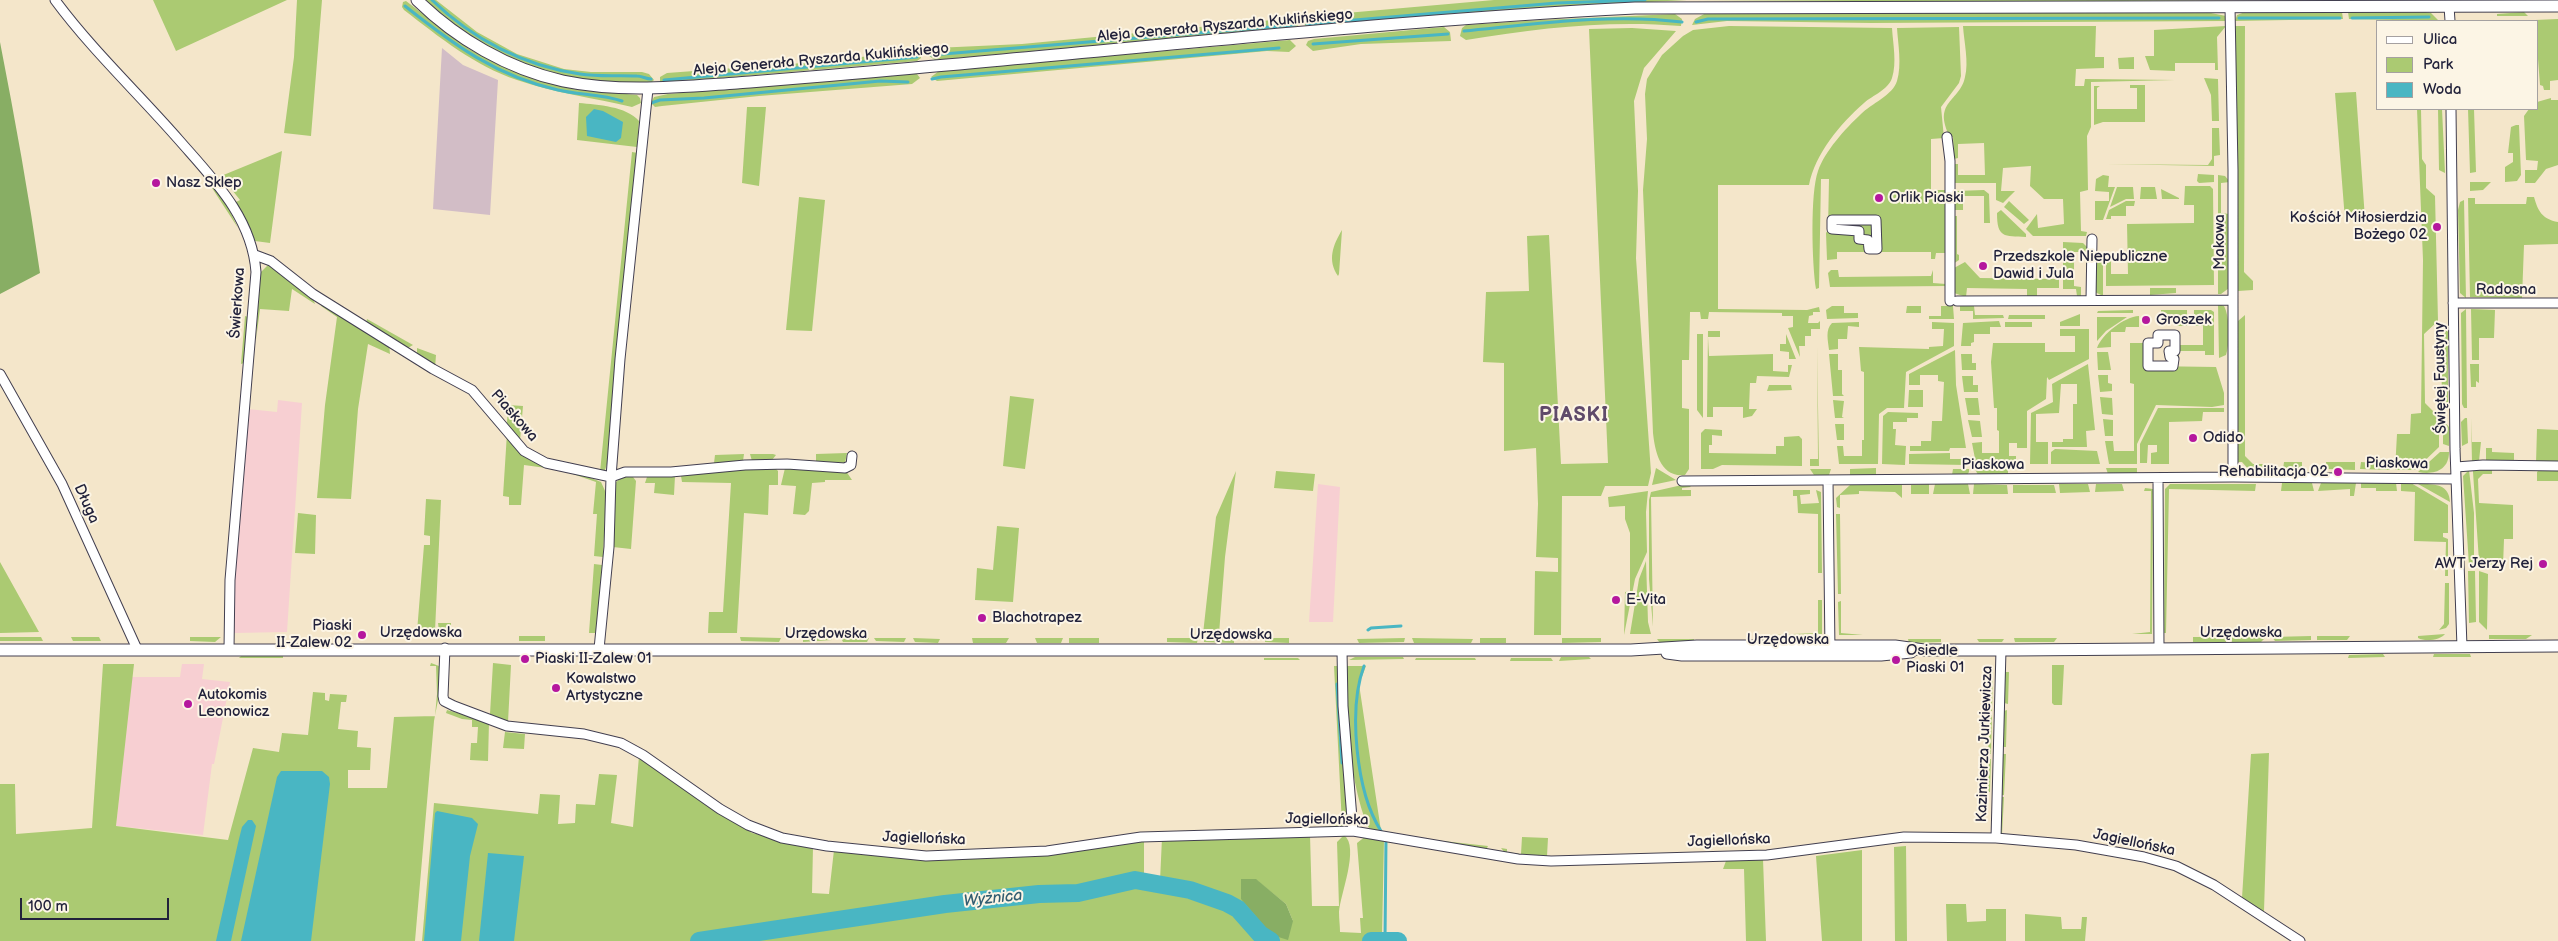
<!DOCTYPE html>
<meta charset="utf-8">
<style>
body{margin:0}
#map{position:relative;width:2558px;height:941px;overflow:hidden;background:#f4e6ca;font-family:"Balsamiq Sans",sans-serif}
canvas{display:block}
.legend{position:absolute;left:2376px;top:20px;width:162px;height:90px;box-sizing:border-box;background:#fcf5e5;border:1px solid #a5a1a1;margin:0;padding:6px 9px;list-style:none;font-size:15px;color:#22223b}
.legend li{display:flex;align-items:center;gap:10px;height:25px}
.legend b{width:25px;border:1px solid #a5a1a1}
.scale{position:absolute;left:20px;top:898px;width:149px;height:22px;box-sizing:border-box;border:2px solid #22223b;border-top:0;padding-left:6px;font-size:15px;line-height:18px;white-space:nowrap;color:#22223b;-webkit-text-stroke:4px #fcf5e5;paint-order:stroke}
</style>
<div id="map">
<canvas width="2558" height="941"></canvas>
<ul class="legend">
<li><b style="height:6px;background:#fff"></b>Ulica</li>
<li><b style="height:14px;background:#abca72"></b>Park</li>
<li><b style="height:14px;background:#49b6c3"></b>Woda</li>
</ul>
<div class="scale">100 m</div>
</div>
<script>
const g = document.querySelector('canvas').getContext('2d');
g.lineJoin = 'round';
function paint(path, color) { g.fillStyle = color; g.fill(path, 'evenodd'); }
function trace(path, color, width, dash) { g.strokeStyle = color; g.lineWidth = width; g.lineCap = dash ? 'butt' : 'round'; g.setLineDash(dash || []); g.stroke(path); }
function label(font, color, halo, rows, align = 'center') {
  g.font = font + ' "Balsamiq Sans",sans-serif'; g.lineWidth = 4; g.setLineDash([]); g.textBaseline = 'middle'; g.strokeStyle = halo; g.fillStyle = color; for (const [text, x, y, turn = 0] of rows) {
    g.save(); g.translate(x, y); g.rotate((+turn || 0) * Math.PI / 180); g.textAlign = isNaN(turn) ? turn : align; if (halo) g.strokeText(text, 0, 0); g.fillText(text, 0, 0); g.restore();
  }
}
paint(new Path2D(`
 M278 400 302 403 287 632 234 633 235 567 248 409 277 412Z
 M1318 484 1340 487 1333 622H1309Z
 M182 664H204L202 679 230 682 214 764H212L203 835 116 826 132 677H180Z`), '#f7cfd2');
paint(new Path2D(`
 M442 48 463 65 498 80 490 215 433 209Z`), '#d2bdc6');
paint(new Path2D(`
 M153 0H287L176 51Z
 M297 0H322L311 136 284 133 294 57Z
 M426 0H436L477 32 517 54 539 61 564 69 591 72H642L649 74 654 80 651 83C633 83 615 83 597 81 534 75 470 44 426 0Z
 M1494 0H1687L1551 7 1306 27 1304 23 1305 20 1312 16Z
 M1696 0H2230L2018 2Z
 M406 1 469 49 510 70 573 89 637 95 640 98 641 103 632 107C594 98 555 93 517 80 475 66 439 37 404 10L402 7 403 2Z
 M2245 12H2342L2343 19 2235 21 2237 15Z
 M2348 12H2426L2431 13 2439 21 2349 19Z
 M2524 12 2528 16H2497V14Z
 M1706 13H2211L2226 16V21L1871 23 1727 21 1692 25 1695 19Z
 M1675 14 1682 19 1681 26C1608 20 1538 28 1466 40L1460 36 1462 28 1466 25 1541 20Z
 M1283 19 1294 20 1298 25 1296 27 935 60 929 56 930 51 935 48 1022 44Z
 M2558 19V80L2550 81V90H2544L2543 86 2540 85 2535 20Z
 M1729 26 1892 28C1893 44 1897 63 1892 78 1888 90 1873 95 1864 103 1840 124 1815 154 1809 185H1718V309L1807 310 1819 307 1820 312H1813V315L1809 316 1808 323H1818L1820 321V329H1811V336H1805V346H1799L1800 357 1788 328 1793 327V316H1782V313L1709 312 1708 319H1701L1700 312H1690L1689 360H1682V408L1689 409V469L1685 475C1660 478 1655 451 1653 433L1643 190 1647 139 1645 94 1647 79 1662 55 1683 36 1693 30Z
 M1963 26H2096L2095 57H2104V68L2076 69 2075 86H2084L2085 79 2175 80 2091 82V127L2087 136 2088 190 2080 192 2081 231 2087 232 2086 236H2033L2026 229 2037 214 2038 228 2064 224 2063 199H2044L2030 186 2031 166 2003 168 2001 191H2015L2003 203 1996 200V183H1953V164H1958V175H1985L1984 143 1958 144V158L1954 159 1953 137H1950C1932 101 1960 102 1965 77 1969 62 1964 42 1963 26Z
 M2226 26 2217 37 2218 70H2215V63H2175V71L2150 70 2145 56H2154V30Z
 M2235 26H2245L2244 272 2253 281V290L2238 291Z
 M1444 27 1450 32 1451 41 1361 44 1313 51 1306 45 1308 41 1314 39Z
 M1959 27 1961 76 1959 83 1941 107 1944 138 1931 139V190H1947L1946 253H1936L1935 259H1931V252H1837V259L1827 260 1826 233 1828 230 1829 179H1821L1819 288 1816 289C1812 265 1810 193 1818 171 1825 151 1845 129 1861 114 1871 104 1893 95 1897 81 1902 65 1898 44 1897 28Z
 M1632 28 1676 31 1644 68 1634 101 1638 191 1636 258 1651 473 1648 486H1605L1601 496H1562L1561 635H1534L1535 571 1558 572V558L1536 557 1538 504 1536 448 1504 451V363L1483 362 1486 292 1529 291 1527 236 1549 235 1561 464 1608 463 1589 29Z
 M1290 40 1296 46 1289 52 1267 51 937 81 931 77 939 71Z
 M911 49 919 50 921 58 917 61 663 83 660 82V77L667 73 816 62 897 53Z
 M2134 57V69H2119L2118 58Z
 M912 74H917L920 78 912 84 759 96 662 106 655 107 651 103 654 97 668 94Z
 M2204 78 2218 79 2219 121H2212L2211 95Z
 M2130 85H2145V122H2103L2094 125V86H2100L2097 88V109H2137V88H2130Z
 M2356 92 2365 219 2345 220 2335 93Z
 M2551 98V100H2558V165L2546 169 2535 183H2525V170H2537L2538 161 2526 160 2524 116 2529 109H2537V102Z
 M579 103C598 105 626 106 639 121L637 147 577 140Z
 M747 107H766L759 186 742 183Z
 M2417 109H2421L2422 159 2426 165V188L2435 196 2438 321 2424 334 2425 403 2439 417V447L2415 470H2395L2397 434H2410L2411 414 2421 413 2423 260Z
 M2438 109H2442L2445 173 2439 170Z
 M2468 109H2474L2476 172 2470 173Z
 M2516 125H2519L2521 175 2517 181 2505 182V167L2513 162V153H2508L2511 127Z
 M2212 128H2219L2220 155 2214 156V166L2106 164 2208 165 2212 159Z
 M282 151 270 243 255 241 236 202 240 200 221 176Z
 M632 152 638 153 608 461 605 470 600 472Z
 M2198 174 2214 175V182L2199 183 2197 181Z
 M2103 175 2109 176 2108 187H2115L2103 220H2095V201H2109V192L2095 191 2096 179Z
 M2218 175 2225 176 2230 182 2221 183V213L2229 214V288L2221 294H2218Z
 M2470 182H2491L2483 190 2470 191Z
 M2185 186H2210L2213 189 2214 285 2106 286V261H2111V274H2128L2127 224 2194 223V205H2184Z
 M2117 187H2133L2134 199H2126L2110 207Z
 M2141 187H2155L2157 199H2140Z
 M212 188H214L228 207 238 228Z
 M2161 189 2179 198V199H2162Z
 M1984 190 1989 194 1990 223H1984V196H1963V210H1953L1954 194 1956 191Z
 M799 197 825 200 812 331 786 330Z
 M2527 197H2534C2538 211 2542 219 2558 222V244L2524 245 2522 298 2470 297 2468 198H2475V204H2526Z
 M2464 200 2466 298 2460 293 2458 210 2460 202Z
 M2009 201 2029 220 2024 224 2004 207Z
 M2126 201H2135L2134 206H2126V216H2111V219H2106L2109 210Z
 M2001 210 2026 234V237C2004 236 1997 238 1997 213Z
 M1953 216H1957V254L1959 255V260L1953 264Z
 M1342 230 1339 274 1338 276C1327 260 1333 245 1342 230Z
 M2063 242 2083 243 2087 247V268L2084 252H2074V286L2081 287V296H2077L2076 289H2063Z
 M2103 261V296L2095 292 2093 262Z
 M1965 262 1980 278 2059 279V288H2037V296H2027V289L1967 288 1966 297 1954 293V268Z
 M268 265 313 299 315 304 292 289 289 311 260 309 256 340 260 273Z
 M1831 270H1838L1839 277 1931 276 1933 270V283L1946 284 1947 286 1830 287 1828 273Z
 M2150 288H2176V293L2150 295Z
 M321 304 389 344 390 354 368 344 358 409 351 499 317 498 325 405 337 317 321 306Z
 M2218 304 2224 306C2230 317 2230 344 2226 355L2219 358Z
 M1832 306H1844V313H1858V318L1827 319 1826 310Z
 M1907 306H1921V313H1906Z
 M1941 306H1953L1954 319H1929V316H1941Z
 M1960 306H1974L1975 315H2003L2004 318 1973 319V311H1960Z
 M2466 309 2467 408H2464L2462 404 2461 313Z
 M2471 309 2495 310 2494 338H2479V360H2472Z
 M2133 310V313H2097L2098 311Z
 M2161 310H2187V326H2177L2176 315H2161Z
 M2194 310H2211L2214 312V355H2205V351H2179V359H2172L2175 345H2203V326H2194Z
 M2080 314V326H2060V322Z
 M2045 315V319H2008L2009 315Z
 M2245 315V456L2253 464H2271V470H2249L2242 462H2237L2238 321Z
 M245 316 248 317 244 363 241 364Z
 M2139 316V327H2126L2125 332H2111V347L2097 348C2102 334 2124 317 2139 316Z
 M2097 317H2127L2106 331 2097 341Z
 M367 319 413 345 408 348 366 323Z
 M1999 321 2001 327H1990V334H1974V342L1971 343V346H1961L1963 323Z
 M1859 322V327L1848 326 1847 339H1838V349L1829 350C1828 340 1825 330 1832 323Z
 M1932 322 1954 323V346L1906 372 1904 408H1887L1879 414 1878 464H1839L1837 446H1843L1844 456H1862V440H1864V372L1861 371 1859 347 1929 349V347L1943 346 1944 329H1932Z
 M2005 322H2032V327H2005Z
 M2444 328 2448 332V404L2445 409 2442 407 2441 330Z
 M2060 329H2089V359L2049 380 2047 377 2046 399 2027 411V448H2017V443H2009V456H2016V462L2022 464H1976L1972 443 1982 442V453H1999V431L1997 430V408H1994L1991 362 1993 343H2045V352H2075V336H2060Z
 M1708 331H1720V337H1708L1709 356 1773 354V371L1788 372V365H1792L1789 377 1757 376 1756 383H1750L1749 409H1757L1752 416 1743 418V407H1713V417H1707Z
 M1697 334H1703V418L1697 410Z
 M1786 334 1796 359H1789V352L1780 351V344H1786Z
 M2130 343H2148V366L2216 367 2224 393V405L2212 407 2156 405 2137 444V464H2109L2105 441H2113L2114 451H2134V384L2130 383Z
 M1817 345 1819 466H1810V459H1818Z
 M417 348 436 355 435 368 417 354Z
 M1955 350 1956 385 1966 448H1950L1949 451H1910V446H1921V441H1931L1932 421H1942L1944 382 1938 381V375H1920V385H1909V374Z
 M2097 352H2108L2111 370H2098Z
 M1829 354H1838V370H1842V394L1844 396H1833Z
 M1961 354H1972V363H1976V370H1962Z
 M2088 364 2095 430 2086 431 2087 447H2052V442H2063V439H2073V404H2077V384H2061L2059 413 2036 414V442H2048V464H2030L2031 413 2053 402 2052 384Z
 M2470 364H2479V383L2476 381V387H2471Z
 M2098 375H2108V383L2112 384V391L2100 392Z
 M1962 376H1973V385H1978V392H1964Z
 M1769 385H1791L1792 390 1767 391Z
 M1909 390H1923V407H1908Z
 M1010 396 1034 399 1025 469 1003 466Z
 M2100 397 2112 398 2113 415 2102 414Z
 M1965 398H1978L1980 415H1968Z
 M1833 400 1844 401 1842 417 1844 418H1835Z
 M508 405 523 406 520 441 507 423Z
 M2158 408H2224V412H2203L2202 421 2169 422V464H2151V453L2157 452V445H2148L2147 463H2140V444Z
 M1888 412 1918 413V418H1907V422H1893V429H1896L1895 445 1906 446 1905 465 1882 464 1883 416Z
 M2465 418H2467L2468 443 2462 446 2461 422Z
 M2471 418 2472 442H2481L2479 461 2472 462Z
 M2103 419 2113 420V436H2105Z
 M1968 420 1980 421 1982 437H1972Z
 M2443 420 2449 427V446L2443 444Z
 M1835 424H1844V440H1837Z
 M1705 429 1722 430V436L1712 435V445H1709V453L1776 454V446H1784V437L1799 436 1802 439V466L1722 465 1713 469H1701V433Z
 M2537 429 2558 430V462L2536 463Z
 M507 433 519 449 601 482 606 493 603 557 594 556 597 514H593L596 482 561 470 524 465 521 505H509V497L503 496Z
 M2486 448H2492V452L2514 453V462L2486 461Z
 M2055 449 2097 451 2100 464H2051V452Z
 M2440 452H2449C2449 471 2433 475 2418 472Z
 M847 453 845 463 816 461V454Z
 M1950 453V459H1967V465L1909 464V454Z
 M744 454 743 461 714 463 715 455Z
 M750 454H773L776 455 772 460 752 461Z
 M2284 462H2302V470L2283 469Z
 M2326 462H2355V470L2326 469Z
 M2361 462 2390 464V470L2360 469Z
 M785 468 846 471 852 480H825V482L812 483 809 511 805 515 793 514 796 486 781 485Z
 M1656 468 1676 480 1652 485Z
 M1876 468V475H1850V469Z
 M2008 468V475H1978L1975 469Z
 M2106 468H2137V475L2108 474Z
 M776 469 778 471V485H769L768 515 744 513 737 633H708L709 612H723L731 483 682 482 681 476 733 470Z
 M1810 469H1831L1829 475H1814Z
 M1953 469H1969V472L1967 475H1952Z
 M2492 469V474H2483L2478 479 2479 503 2513 505V539H2504L2503 566 2488 567 2479 561 2473 472V470Z
 M2540 469 2558 470V481H2537V472Z
 M2469 470 2474 513V562L2469 565 2463 476Z
 M1236 471 1225 557 1219 634H1203L1216 517Z
 M1276 471 1315 474 1313 491 1274 488Z
 M675 476 674 495 654 493 655 483H645L647 477Z
 M622 477H633L636 481 631 549 613 547 614 484Z
 M2282 483H2312L2314 491H2281Z
 M2321 483H2356L2354 496H2350V489L2318 491Z
 M2361 483H2396L2397 491H2376V488H2361Z
 M2401 483H2411L2448 505V533H2443V537L2448 539V576H2445L2446 542 2414 541 2415 492 2401 491Z
 M1929 484V494H1911V485Z
 M1935 484H1968L1970 494H1933Z
 M1974 484 2007 485 2008 494H1973Z
 M2059 484H2088L2090 492 2060 493Z
 M2096 484H2122L2124 491 2095 492Z
 M2170 484H2256L2255 491 2169 489 2166 633H2164L2165 489Z
 M2418 484C2433 484 2449 483 2450 502Z
 M1682 485H1689L1691 487 1682 488V490H1691V496L1651 497 1653 627 1649 579V500L1651 492Z
 M1850 485H1902V498L1895 492 1859 491V494L1840 495V508L1837 507 1836 498Z
 M2013 485H2054L2056 493H2013Z
 M2145 488 2153 489 2152 634H2132L2150 632 2151 491H2144Z
 M1793 490H1810V494L1800 495 1801 504 1819 503 1816 490 1821 492 1822 573H1818V514L1798 513 1797 496H1793Z
 M1648 491 1646 512 1647 552 1635 579 1624 635 1625 592 1630 591V533L1625 519V506L1609 507 1608 497Z
 M426 499 441 500 435 631 432 634H418L417 632 424 545H430V536L424 535Z
 M298 513 316 515 315 554 295 553Z
 M1836 514H1840L1841 594H1838Z
 M997 526 1019 528 1013 602 975 600 977 568 993 570Z
 M1646 561 1648 622 1651 634H1630L1639 579Z
 M0 562 39 632 0 633Z
 M594 564 602 565 598 628 595 633H589Z
 M2468 571H2475L2476 622 2469 623Z
 M2479 571 2488 574 2487 630 2479 622Z
 M2445 583H2449V624L2446 628 2439 630 2444 624Z
 M1818 600H1822V634L1767 635 1818 633Z
 M1841 601V633L1863 635H1839L1838 602Z
 M438 623H451V632L439 631Z
 M2445 634C2441 640 2425 642 2418 638V636Z
 M2489 635H2532L2526 639H2489Z
 M519 636H545V641H519Z
 M2311 636V640L2275 641 2272 637Z
 M2317 636H2350L2347 640H2317Z
 M0 637H41L43 641H0Z
 M71 637H99L101 641H73Z
 M190 637H221L215 642 190 641Z
 M740 637 781 638 779 642 741 641Z
 M2193 637H2226V642H2193Z
 M2232 637H2266L2261 642H2232Z
 M803 638H832V640L803 642Z
 M841 638H869L867 642H843Z
 M874 638H906L904 642 876 641Z
 M913 638 940 639 938 643 915 642Z
 M972 638H1009L1006 643H973Z
 M1035 638H1063L1061 643H1037Z
 M1069 638H1099V643H1069Z
 M1167 638H1198L1197 643 1167 642Z
 M1204 638H1234V643L1204 642Z
 M1265 638H1289V643L1265 642Z
 M1405 638 1404 642 1359 643 1357 639Z
 M1412 638 1473 639 1471 643H1414Z
 M1480 638H1506V643H1480Z
 M1562 638H1601V642L1562 643Z
 M2014 638H2057L2054 642H2015Z
 M1657 639H1694V641L1660 643Z
 M1908 639H1941V642L1909 643Z
 M1977 639H2004L2002 642H1979Z
 M2383 654 2385 657 2348 658 2349 655Z
 M2434 654H2470L2471 657H2433Z
 M241 656H283V658H239Z
 M1355 657H1403L1404 659 1349 660Z
 M1561 657H1589L1591 659 1559 661Z
 M1264 658H1298L1300 660H1264Z
 M1416 658H1475L1476 660H1415Z
 M1511 658H1551L1553 661H1510Z
 M431 663 439 666V695L434 721 415 941H0V784H15L16 834 92 828 103 664H134L116 826 228 840 253 748 279 752 282 733 308 735 313 692 325 693V700L329 701 330 694 347 695 346 702H341L338 729 358 731 357 747 371 748 370 770H348V788H387L394 717 435 716 437 694 436 666H430Z
 M493 663 511 665 508 722 490 714Z
 M2052 665H2064L2062 705H2054L2052 703Z
 M1334 666H1339L1350 821 1342 828 1324 829 1321 827 1342 825Z
 M1347 666H1366L1359 684 1381 831 1434 840 1488 846 1486 850 1373 830 1369 828C1353 797 1340 700 1347 666Z
 M1991 666H1993L1992 711H1990Z
 M2005 672H2009L2008 704 2004 703Z
 M447 710 489 722 488 761 470 760 471 743H477L478 727H472V720L462 719 446 713Z
 M2007 710 2006 747H2002L2004 711Z
 M1990 715H1992L1991 754H1988Z
 M505 732 525 734 524 749 503 748Z
 M2269 753 2264 911 2263 912 2242 898 2251 754Z
 M2002 754H2006L2004 795H2001Z
 M639 756 752 833 813 847 812 893 829 894 834 850 912 859 1144 840V879L1160 881 1162 838 1310 835 1312 906H1339L1337 842 1344 835C1360 847 1340 895 1339 912 1339 919 1340 926 1340 932L1361 933 1360 918H1363L1357 843 1366 836 1384 839 1382 936 1405 938V941H422L434 803 538 814 540 794 560 795 558 824 575 823 576 804 595 805 599 774 617 775 611 823 633 827ZM1255 879 1286 904 1293 921Z
 M1988 759H1991L1990 792H1987Z
 M2001 797H2004L2002 835 2000 833Z
 M1522 837 1548 838 1547 856 1506 854 1501 848 1507 849V852L1521 854Z
 M1906 846 1907 941H1895L1894 847Z
 M1862 850V941H1822L1816 856Z
 M1763 859 1766 941H1746L1744 869H1723L1726 861Z
 M1946 904H1966L1967 922 1986 921V909H2006V941H1947Z
 M2025 914 2061 917 2062 929H2081L2082 917H2087L2085 941H2025Z`), '#abca72');
paint(new Path2D(`
 M0 42C15 119 29 196 40 273L0 294Z
 M1241 879H1256L1286 904 1293 921 1288 940 1272 935 1241 899Z`), '#88ae64');
paint(new Path2D(`
 M594 109 603 111 623 122 621 138 616 142 587 136 586 117Z
 M281 771H322L329 777 330 784 311 941H241L277 777Z
 M437 811 472 818 478 824 470 856 461 941H424L435 813Z
 M248 820H252L256 826 231 941H216L238 843 242 827Z
 M488 853 524 856 514 941H479Z`), '#49b6c3');
trace(new Path2D(`
 M432 0C472 39 524 66 580 74 599 77 618 75 637 76 642 76 646 79 651 79
 M405 6C454 45 496 76 558 90 579 95 602 94 622 101
 M2239 18H2340
 M2352 18 2429 17
 M1696 22 1708 19 2219 18
 M1307 24 1557 3 1645 0
 M1464 31C1536 24 1611 13 1682 22
 M1313 44 1448 34
 M931 55 1294 25
 M932 79 941 77 1279 48
 M664 80 917 57
 M651 103 660 100 704 98 880 81 908 82
 M1368 630 1371 628 1401 626
 M1364 666C1348 709 1356 792 1381 831
 M1337 684 1342 763
 M1385 940 1386 839`), '#49b6c3', 3);
trace(new Path2D(`
 M699 941 945 904 1039 894 1078 893 1135 880 1190 890 1227 903 1238 909 1260 934 1271 941
 M1371 941H1398`), '#49b6c3', 18);
const minor = new Path2D(`
 M55 0C92 50 138 93 179 140 213 179 252 217 256 272L230 580 229 649
 M2449 6 2450 21
 M2230 7 2233 170V477
 M2451 109 2455 449 2462 647
 M1947 137 1950 161V301
 M1832 220H1876L1877 249H1869L1868 240 1859 239V231L1832 229Z
 M255 255 271 261 313 294 433 369 472 390 524 451 546 463 611 477 625 472H671L745 465 787 464 845 468 851 465 852 456
 M2091 300 2092 239
 M1957 301 2233 300
 M2453 303H2558
 M2158 335H2175V351H2169L2170 357 2174 359 2173 366H2148V343H2158Z
 M0 374 62 484 137 649
 M2456 467 2483 465 2558 466
 M2158 479 2159 649
 M1828 480 1830 652
 M1682 481 2233 477 2456 479
 M445 648 443 696 444 701 454 706 507 726 584 734 621 743 643 755 720 809 748 825 782 838 827 846 926 856 1047 851 1141 837 1353 831 1518 859 1551 861 1767 855 1904 837 1996 838 2076 845 2144 857 2176 866 2214 885 2300 941
 M599 649 609 547 611 477 620 359 648 89
 M1342 650 1343 706 1353 831
 M1996 838 2001 650`);
const tertiary = new Path2D(`
 M417 0C457 39 508 69 563 81 621 93 678 87 737 83 799 78 862 73 924 67 1161 46 1397 20 1635 8L2558 6
 M0 650H1631L1697 646H1895L1924 650H2014L2558 646
 M1667 653 1682 655H1881L1911 652`);
trace(minor, '#423f50', 11);
trace(tertiary, '#423f50', 13);
trace(minor, '#fff', 9);
trace(tertiary, '#fff', 11);
for (const [x, y, r, color] of [
 [156,183,5,"#b5179e"],
 [1879,198,5,"#b5179e"],
 [2437,227,5,"#b5179e"],
 [1983,266,5,"#b5179e"],
 [2146,320,5,"#b5179e"],
 [2193,438,5,"#b5179e"],
 [2338,472,5,"#b5179e"],
 [2543,564,5,"#b5179e"],
 [1616,600,5,"#b5179e"],
 [982,618,5,"#b5179e"],
 [362,635,5,"#b5179e"],
 [525,659,5,"#b5179e"],
 [1896,660,5,"#b5179e"],
 [556,688,5,"#b5179e"],
 [188,704,5,"#b5179e"]
]) { const dot = new Path2D(); dot.arc(x, y, r, 0, 2 * Math.PI); g.fillStyle = color; g.fill(dot); trace(dot, '#fcf5e5', 2); }
label('15px', '#22223b', '#fcf5e5', [
 ["Aleja Generała Ryszarda Kuklińskiego",1225,26,-5],
 ["Aleja Generała Ryszarda Kuklińskiego",821,60,-5],
 ["Makowa",2220,242,-90],
 ["Radosna",2506,290],
 ["Świerkowa",238,303,-86],
 ["Świętej Faustyny",2441,378,-91],
 ["Piaskowa",514,416,49],
 ["Piaskowa",2397,464,1],
 ["Piaskowa",1993,465],
 ["Długa",86,504,66],
 ["Urzędowska",421,633],
 ["Urzędowska",2241,633],
 ["Urzędowska",826,634],
 ["Urzędowska",1231,635],
 ["Urzędowska",1788,640],
 ["Kazimierza Jurkiewicza",1985,744,-88],
 ["Jagiellońska",1327,820,1],
 ["Jagiellońska",924,839,2],
 ["Jagiellońska",1729,841,-2],
 ["Jagiellońska",2134,843,12]
]);
label('15px', '#22223b', '#fcf5e5', [
 ["Nasz Sklep",166,183],
 ["Orlik Piaski",1889,198],
 ["Kościół Miłosierdzia",2427,218,"right"],
 ["Bożego 02",2427,235,"right"],
 ["Przedszkole Niepubliczne",1993,257],
 ["Dawid i Jula",1993,274],
 ["Groszek",2156,320],
 ["Odido",2203,438],
 ["Rehabilitacja 02",2328,472,"right"],
 ["AWT Jerzy Rej",2533,564,"right"],
 ["E-Vita",1626,600],
 ["Blachotrapez",992,618],
 ["Piaski",352,626,"right"],
 ["II-Zalew 02",352,643,"right"],
 ["Osiedle",1906,651],
 ["Piaski 01",1906,668],
 ["Piaski II-Zalew 01",535,659],
 ["Kowalstwo",566,679],
 ["Artystyczne",566,696],
 ["Autokomis",198,695],
 ["Leonowicz",198,712]
], 'left');
label('italic 16px', '#325d71', '#fcf5e5', [
 ["Wyżnica",993,899,-6]
]);
g.letterSpacing = '1px';
label('bold 20px', '#5f4a6a', '#fcf5e5', [
 ["PIASKI",1574,416]
]);
g.letterSpacing = '0px';
</script>
